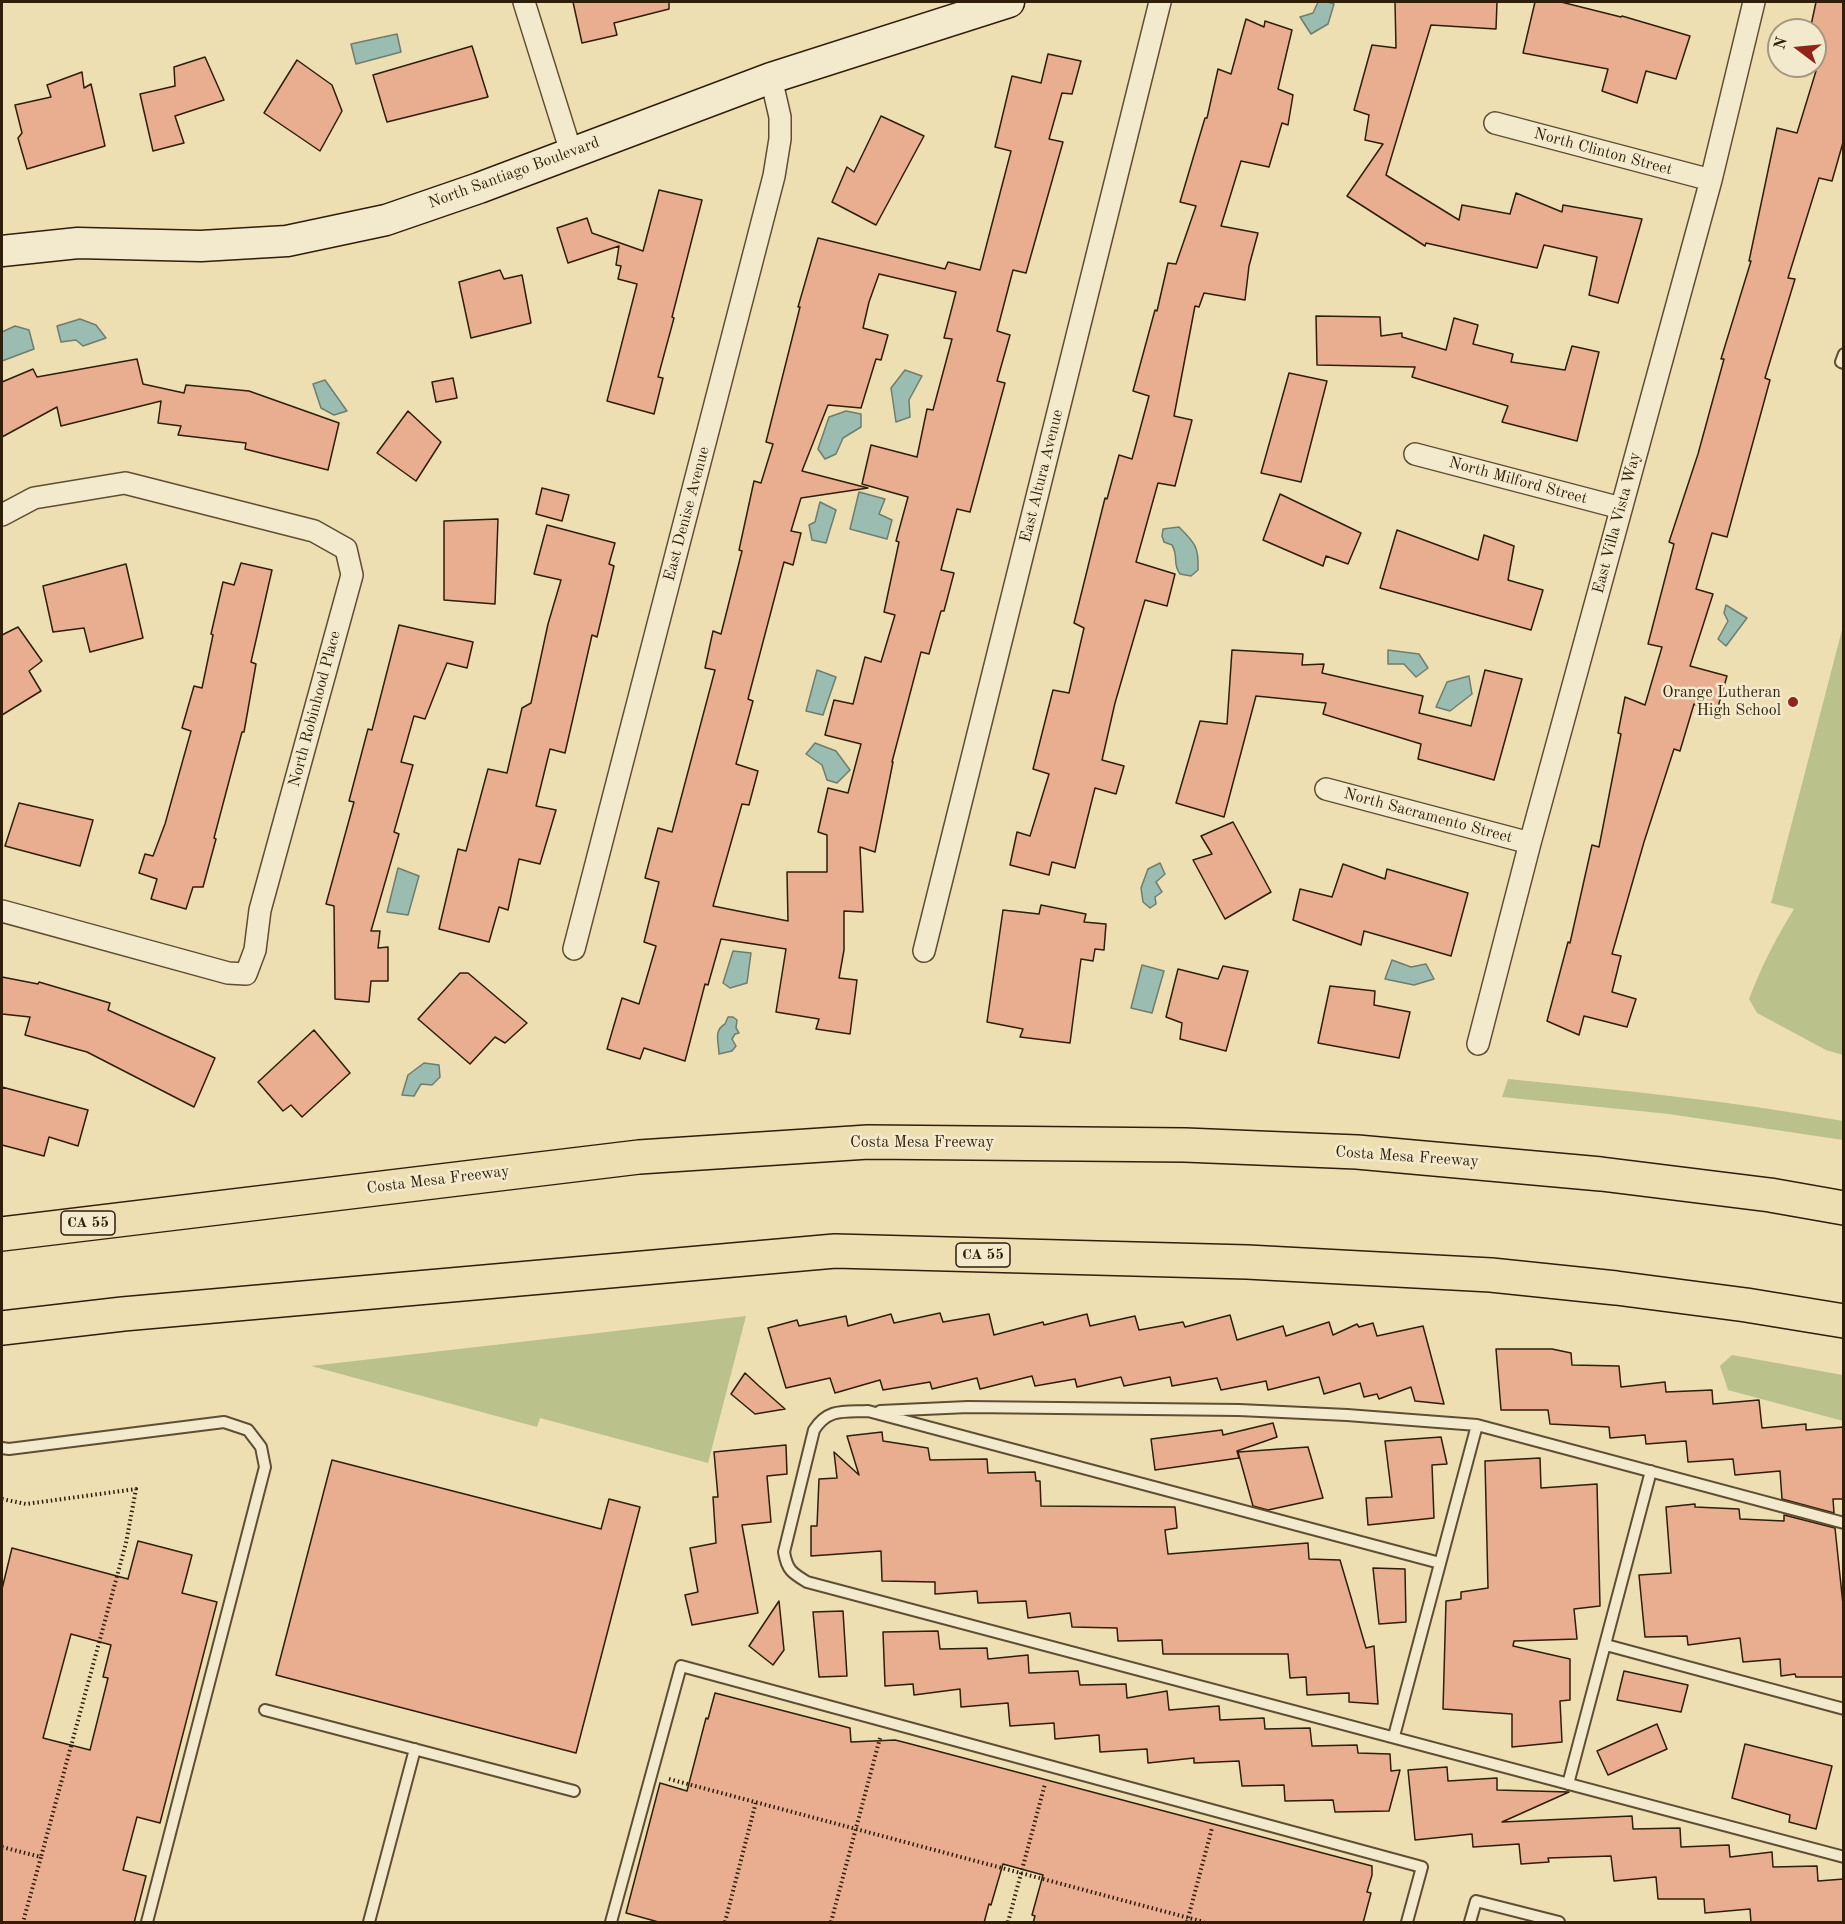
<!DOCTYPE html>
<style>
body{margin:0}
#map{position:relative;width:1845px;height:1924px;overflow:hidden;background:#eddfb2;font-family:"Old Standard TT",serif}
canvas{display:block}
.frame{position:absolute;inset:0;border:3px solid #2f1e09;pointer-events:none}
.north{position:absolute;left:1767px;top:18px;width:60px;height:60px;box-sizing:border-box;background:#f3eacd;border:2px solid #a5987f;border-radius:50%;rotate:286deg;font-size:16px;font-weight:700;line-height:24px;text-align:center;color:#2f1e09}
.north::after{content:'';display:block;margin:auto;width:21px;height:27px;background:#8f2418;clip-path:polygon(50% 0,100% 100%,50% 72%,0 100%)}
</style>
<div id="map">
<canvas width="1845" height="1924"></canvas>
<div class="frame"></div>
<div class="north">N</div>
</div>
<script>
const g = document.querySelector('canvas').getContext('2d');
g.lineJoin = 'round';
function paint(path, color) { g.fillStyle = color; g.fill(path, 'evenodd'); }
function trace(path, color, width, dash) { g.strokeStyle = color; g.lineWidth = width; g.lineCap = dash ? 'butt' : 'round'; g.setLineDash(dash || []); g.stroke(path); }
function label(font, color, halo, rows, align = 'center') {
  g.font = font + ' "Old Standard TT",serif'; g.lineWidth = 5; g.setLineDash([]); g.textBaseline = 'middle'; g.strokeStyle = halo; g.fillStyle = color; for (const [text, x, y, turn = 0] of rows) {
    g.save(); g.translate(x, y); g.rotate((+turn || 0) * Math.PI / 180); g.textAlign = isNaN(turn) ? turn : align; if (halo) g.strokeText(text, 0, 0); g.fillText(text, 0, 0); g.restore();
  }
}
paint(new Path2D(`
 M1843 626V1055L1826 1050 1757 1013 1749 999C1761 967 1776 938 1794 909L1771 903Z
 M1508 1079C1620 1090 1732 1101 1843 1121V1140L1669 1114 1502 1097Z
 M746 1316 708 1463 540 1418 537 1427 311 1366Z
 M1732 1355 1843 1375V1421L1728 1390 1720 1366Z`), '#bac18a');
const water = new Path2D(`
 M1318 2H1328L1334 4 1328 24 1311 34 1300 17 1313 13Z
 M397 34 401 52 356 64 351 44Z
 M80 319 96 325 106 338 83 346 76 340 61 342 57 326Z
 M15 326 29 330 34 349 2 361V332Z
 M905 370 922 376 909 400 910 417 896 422 891 388Z
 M325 380 347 411 334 415 321 408 313 384Z
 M846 411 861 414V427L843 438 836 454 825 459 818 449 829 417Z
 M859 492 885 499 879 514 892 520 887 539 850 529Z
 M820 502 836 510 826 543 812 540 809 525 815 522Z
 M1179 527C1195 543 1199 547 1198 570L1191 576 1180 574C1172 563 1179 557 1172 545L1164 542 1162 536 1163 529Z
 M1726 605 1747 618 1726 646 1718 639 1728 621 1724 613Z
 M1388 650 1419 654 1428 668 1416 677 1404 664H1388Z
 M817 670 836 677 823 715 806 711Z
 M1469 676 1472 694 1450 711 1436 707 1447 682Z
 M815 743 836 751 850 770 837 783 827 780 822 765 806 754Z
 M1160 863 1165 874 1156 882 1162 892 1155 897 1156 904 1150 908 1143 902 1141 888 1148 869Z
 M398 868 419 876 408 915 387 912Z
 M733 951 751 953 747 983 730 988 723 983Z
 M1392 960 1411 967 1426 964 1434 979 1414 985 1385 979Z
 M1142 965 1164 971 1152 1013 1131 1008Z
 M728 1017H733L737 1020 736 1028 739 1033 735 1034 732 1039 736 1046 732 1051 719 1054C719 1042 713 1031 725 1024Z
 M424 1063 439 1065 440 1077 432 1085 421 1084 414 1096 402 1095 408 1075Z`);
paint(water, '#9abcb1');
trace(water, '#6f7d6e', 1.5);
const building = new Path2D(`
 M573 2H669V9L614 23 617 35 582 43Z
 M1395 2H1497L1496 29 1431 25 1386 175 1459 220 1462 205 1510 214 1516 193 1562 212 1563 205 1642 219 1618 303 1589 295 1597 257 1544 245 1537 268 1426 243 1425 246 1347 196 1383 144 1365 140 1369 115 1354 110 1372 45 1396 48Z
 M1535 2H1561L1621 17 1622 16 1690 36 1676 79 1646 71 1637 103 1602 91 1608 69 1523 53Z
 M1816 2H1844V139L1832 181 1819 178 1788 278 1795 279 1765 378 1770 380 1727 537 1712 533 1696 589 1713 594 1690 666 1727 676 1716 714 1694 704 1680 751 1674 749 1644 842 1612 954 1621 956 1612 992 1636 999 1627 1027 1584 1016 1579 1035 1547 1021 1568 942 1570 943 1592 845 1599 847 1621 734 1618 733 1625 697 1645 705 1662 647 1648 644 1674 544 1669 542 1698 454 1724 359H1721L1751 261H1749L1777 128 1797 133 1816 71 1802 68V66H1815V30H1810Z
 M1246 19 1264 27 1265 21 1292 30 1278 89 1293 95 1288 125 1282 123 1269 167 1241 161 1221 226 1258 233 1249 266 1245 300 1204 293 1199 307 1195 306 1174 416 1192 420 1175 486 1158 483 1136 562 1175 574 1167 606 1145 600 1115 703 1102 760 1124 766 1116 794 1095 788 1075 868 1052 862 1049 875 1010 865 1017 832 1030 836 1049 774 1033 769 1053 690 1069 693 1084 628 1074 623 1105 498 1107 499 1119 455 1132 459 1149 396 1133 391 1155 310 1157 311 1168 263 1176 264 1196 206 1180 202 1205 118H1207L1218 69 1231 74Z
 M472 46 488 97 387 122 373 75Z
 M1048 54 1081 61 1072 94 1062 93 1049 139 1063 142 1026 273 1013 270 997 331 1010 335 997 381 1005 383 970 512 957 509 941 570 954 573 944 611H941L929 654 921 652 892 762H893L875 852 860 847 863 912 844 911V950L839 978 857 980 850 1034 816 1029 819 1019 776 1012 786 949 721 939 708 985 705 984 685 1061 644 1048 640 1059 607 1049 622 998 639 1004 656 946 644 942 659 882 645 878 658 828 672 832 715 670 705 668 713 631 721 634 742 551 739 550 754 481 761 483 773 444 766 442 800 307H798L818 238 945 269 948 262 980 270 1011 151 995 147 1012 76 1041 83ZM879 274 956 292 944 338 952 339 933 410 927 409 917 457 871 445 862 484 908 497 896 541 899 542 884 612 895 615 881 662 865 657 853 704 834 700 825 735 861 744 848 793 828 788 818 832 827 835V872H787L788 921 713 906 742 804 749 805 758 771 736 764 753 701 748 699 784 562 793 565 801 533 791 531 801 498 868 488 802 471 828 405 861 408 876 359 881 360 888 335 863 328 869 302Z
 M205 57 224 100 175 116 184 143 153 151 140 94 175 86 174 67Z
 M297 60 332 85 342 111 320 151 264 113Z
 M82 72 84 88 91 84 105 146 27 169 18 138 22 133 15 105 51 97 47 85Z
 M881 116 924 136 876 225 832 202 847 167 854 172Z
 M659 190 702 200 672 317 674 318 658 377 663 378 654 414 607 401 637 284 618 279 621 266 616 265 619 246 568 263 557 228 587 218 592 233 643 251Z
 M500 270 504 279 522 275 531 323 471 338 459 282Z
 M1316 316 1380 317 1381 336 1402 333V337L1446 350 1454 318 1478 325 1473 344 1513 354 1511 362 1565 370 1572 346 1599 352 1577 441 1502 422 1508 406 1412 377 1415 367 1317 365Z
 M137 359 143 384 184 393 186 385 249 391 339 423 328 470 245 449 246 443 178 435 181 426 158 423 161 401 61 426 57 407 2 437V382L33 369 37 377Z
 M1289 373 1327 381 1301 482 1261 473Z
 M453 378 457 398 436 402 432 382Z
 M408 411 441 442 416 481 377 453Z
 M542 488 569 495 562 521 536 514Z
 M1280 494 1361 533 1348 564 1326 556 1323 566 1263 540Z
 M498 519 495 604 444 600V521Z
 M547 525 615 543 609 564 614 566 597 637 592 635 565 753 550 749 536 806 556 810 540 864 519 859 508 910 499 907 489 942 439 929 458 849 466 851 488 769 507 773 522 708 531 703 548 624 561 580 534 574Z
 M1397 530 1478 560 1484 535 1514 546 1508 580 1543 590 1531 630 1380 588Z
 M241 563 272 570 251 662 256 664 244 732H242L214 838 216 839 203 887H193L186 909 151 899 157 879 139 873 145 854 153 856 165 824 191 731 182 728 194 686 202 688 213 635 211 634 223 582 234 585Z
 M126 564 143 638 90 652 84 628 53 632 43 586Z
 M399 625 473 642 467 668 447 663 425 719 414 716 401 762 413 765 394 832 399 834 371 931H380L378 948 388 947V981H371L369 1002 335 999 334 906 326 904 354 802 349 801 368 729 372 730Z
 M18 627 42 661 29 671 41 691 2 715V635Z
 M1232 650 1303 654 1302 665 1324 664 1322 673 1423 696 1419 713 1471 726 1485 670 1522 679 1494 780 1418 759 1421 744 1323 714 1326 703 1256 696 1224 817 1176 803 1200 721 1227 724Z
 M19 803 93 820 80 866 5 846Z
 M1233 822 1271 892 1225 919 1193 860 1212 854 1201 836Z
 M1343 864 1385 879 1387 869 1468 893 1451 956 1364 931 1361 945 1293 920 1300 889 1332 897Z
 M1041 905 1086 914 1084 922 1106 924 1104 950 1095 949 1093 961 1081 959 1070 1043 1020 1037 1023 1029 987 1022 1003 910 1039 914Z
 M1223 966 1248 971 1226 1051 1180 1039 1182 1023 1166 1017 1178 969 1218 979Z
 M460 973H468L527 1023 505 1043 495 1037 470 1064 418 1019Z
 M2 977 38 984 39 982 110 1003 108 1010 215 1058 194 1107 87 1052 25 1035 30 1017 2 1014Z
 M1330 986 1375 991 1374 1005 1410 1012 1399 1058 1318 1043Z
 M314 1030 350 1073 302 1117 291 1105 283 1111 258 1082Z
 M2 1087 88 1110 78 1146 49 1137 44 1156 2 1145Z
 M940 1313 943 1322 989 1314 994 1335 1043 1322 1044 1325 1087 1314 1090 1326 1135 1316 1139 1330 1183 1322 1185 1327 1230 1315 1237 1340 1283 1326 1286 1336 1329 1322 1333 1335 1357 1324 1359 1327 1373 1323 1377 1336 1423 1326 1444 1404 1415 1401 1411 1387 1379 1399 1377 1394 1364 1397 1360 1383 1324 1394 1319 1377 1268 1390 1266 1381 1221 1390 1217 1378 1172 1386 1170 1377 1124 1386 1121 1377 1077 1387 1075 1379 1035 1386 1032 1376 980 1389 977 1378 932 1389 930 1382 883 1390 880 1380 835 1393 830 1378 786 1388 768 1328 797 1320 799 1326 846 1316 848 1326 891 1314 894 1323Z
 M1496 1349H1552L1571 1353 1572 1365 1619 1366 1621 1387 1665 1382 1666 1392 1712 1390 1713 1404 1759 1400 1762 1428 1806 1424V1430L1844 1427V1499H1833L1834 1513 1782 1499 1780 1471 1735 1475 1733 1459 1688 1462 1686 1441 1646 1444 1645 1435 1610 1438 1609 1427 1550 1424 1548 1410H1501Z
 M745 1373 759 1386 785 1409 755 1414 731 1394Z
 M1273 1423 1277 1437 1237 1451 1239 1458 1155 1470 1151 1439 1222 1430 1223 1435Z
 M882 1432 883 1441 928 1448 930 1460 987 1459 988 1473 1035 1472 1036 1481H1040L1041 1506 1175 1507 1177 1528 1165 1530 1168 1554 1308 1543 1309 1559 1340 1560 1366 1648 1374 1646 1378 1704 1349 1702V1693L1307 1695 1306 1677 1290 1678 1288 1654H1163L1162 1640 1118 1641 1117 1628 1072 1627 1070 1613 1028 1618 1026 1601 978 1603 977 1591 935 1594V1582L882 1581 881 1551 811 1556V1526H817L819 1479 837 1478 834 1452 859 1475 847 1436Z
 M1441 1437 1447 1464 1432 1465 1434 1518 1368 1525 1366 1498 1392 1497 1385 1441Z
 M786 1445 787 1474 767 1476 771 1522 742 1525 758 1613 692 1625 685 1595 698 1592 690 1548 716 1543 713 1497H718L714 1452Z
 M1308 1447 1323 1498 1268 1510 1253 1506 1238 1452Z
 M1540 1458 1541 1488 1597 1484 1600 1606 1574 1609 1577 1639 1514 1641 1513 1646 1570 1659V1700L1560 1701 1562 1742 1512 1747V1714L1443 1709 1446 1601 1461 1599V1592L1488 1588 1485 1461Z
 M332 1460 601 1529 609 1499 640 1507 576 1753 276 1675Z
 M1695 1504V1507L1739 1509 1740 1519 1784 1521V1515L1835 1528 1844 1614V1677H1796L1795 1674 1781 1676 1780 1659 1743 1662 1740 1638 1688 1645 1687 1636 1645 1637 1639 1575 1671 1573 1666 1507Z
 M138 1541 192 1555 182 1593 217 1602 160 1823 137 1817 123 1870 146 1876 134 1923H2V1589L12 1548 128 1579ZM71 1634 111 1645 103 1677 108 1678 90 1750 43 1738Z
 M1373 1568 1405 1569 1406 1622 1379 1624Z
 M779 1601 784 1650 773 1665 749 1646Z
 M843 1611 847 1676 819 1677 813 1612Z
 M938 1631 940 1649 987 1648 988 1659 1028 1655 1029 1673 1078 1671 1080 1685 1126 1684 1127 1698 1167 1691 1169 1710 1219 1706 1220 1720 1264 1718 1265 1729 1310 1728 1312 1746 1357 1745 1358 1753 1390 1754 1391 1771 1400 1770 1389 1811 1335 1812 1333 1800 1285 1801 1284 1785 1242 1786 1239 1761 1194 1763V1758L1148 1763 1147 1749 1100 1752 1099 1735 1055 1739 1054 1723 1010 1726 1008 1703 961 1707 960 1689 914 1695 913 1684 885 1686 883 1632Z
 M1624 1671 1688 1685 1681 1712 1617 1700Z
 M715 1693 850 1728 851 1742 895 1740 907 1743 1372 1866V1875L1367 1892 1371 1893 1363 1923H1033L1035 1916 1032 1915 1043 1875 1003 1864 991 1905 989 1904 984 1923H662L626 1913 660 1783 687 1791 706 1718 708 1719Z
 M1657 1724 1667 1749 1608 1775 1597 1751Z
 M1745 1744 1832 1766 1816 1829 1789 1822 1790 1815 1732 1798Z
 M1447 1767 1448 1781 1497 1778V1790L1569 1792 1502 1822 1632 1816 1633 1829 1680 1828 1681 1847 1729 1845 1730 1857 1772 1852 1773 1867 1817 1866 1818 1881 1844 1879V1923H1751L1750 1909 1705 1913 1704 1899H1658L1656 1877 1614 1881 1611 1856 1548 1858 1549 1862 1521 1864 1519 1844 1473 1847 1472 1834 1415 1840 1408 1770Z`);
paint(building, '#e9ad8f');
trace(building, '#2f1e09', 1.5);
const lane = new Path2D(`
 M1844 354 1841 362 1844 363
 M880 1411 968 1407 1239 1410 1347 1415 1477 1425 1844 1523
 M2 1448 9 1449 224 1422 248 1430 261 1447 265 1467 147 1922
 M1440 1563 868 1411C844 1412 828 1408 814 1430L784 1552C787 1570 792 1573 807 1582L1844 1857
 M1606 1645 1844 1709
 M265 1710 574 1791
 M1394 1736 1477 1425
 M1568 1784 1651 1471
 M369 1922 415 1749
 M611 1922 681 1666 1422 1867 1407 1922
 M1470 1922 1476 1901 1559 1922`);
const street = new Path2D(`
 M524 2 571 152
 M1495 123 1711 180
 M1415 454 1621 508
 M2 515 34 498 125 483 314 531 346 549 352 575 260 910 255 950 246 974 228 973 2 911
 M1326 789 1530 843
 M574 949 774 176 780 139V117L771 78
 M924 951 1160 2
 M1478 1044 1530 843 1711 180 1754 2`);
const secondary = new Path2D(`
 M2 251 78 243 201 246 287 241 386 220 479 188 771 78 1009 2`);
const highway = new Path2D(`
 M2 1234 639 1157 868 1142 1185 1145 1357 1152 1601 1174 1770 1195 1844 1208
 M2 1328 123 1314 835 1251 1247 1262 1491 1275 1616 1288 1746 1305 1844 1321`);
trace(lane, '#5e4e33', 14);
trace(street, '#5e4e33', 24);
trace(secondary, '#2f1e09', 33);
trace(highway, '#2f1e09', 36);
trace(new Path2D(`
 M2 1499 26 1504 136 1489 126 1543 41 1857
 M669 1779 1204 1922
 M2 1847 41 1857 23 1922
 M725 1922 756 1802
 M831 1922 880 1738
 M1008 1922 1045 1784
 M1187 1922 1212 1828`), '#2f1e09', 4, [1.5, 3]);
trace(lane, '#f3eacd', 10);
trace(street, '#f3eacd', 21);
trace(secondary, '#f3eacd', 30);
trace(highway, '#eddfb2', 33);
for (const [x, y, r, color] of [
 [1793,702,6,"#8f2418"]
]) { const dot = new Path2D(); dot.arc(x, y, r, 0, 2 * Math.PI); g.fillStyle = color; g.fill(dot); trace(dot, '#f3eacd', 2); }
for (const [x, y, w] of [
 [88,1223,54],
 [983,1255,54]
]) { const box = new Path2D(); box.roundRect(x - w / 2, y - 12, w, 24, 4.5); g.fillStyle = '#f3eacd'; g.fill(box); trace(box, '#2f1e09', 1.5); }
label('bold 15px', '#2f1e09', null, [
 ["CA 55",88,1223],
 ["CA 55",983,1255]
]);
label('16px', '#2f1e09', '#f3eacd', [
 ["North Clinton Street",1603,152,15],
 ["North Santiago Boulevard",514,173,-20],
 ["East Altura Avenue",1042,476,-76],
 ["North Milford Street",1518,481,15],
 ["East Denise Avenue",687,514,-75],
 ["East Villa Vista Way",1617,523,-75],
 ["North Robinhood Place",315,709,-75],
 ["North Sacramento Street",1428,816,15],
 ["Costa Mesa Freeway",922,1143],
 ["Costa Mesa Freeway",1407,1157,4],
 ["Costa Mesa Freeway",438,1180,-7]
]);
label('16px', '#2f1e09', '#f3eacd', [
 ["Orange Lutheran",1781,693],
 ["High School",1781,711]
], 'right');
</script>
